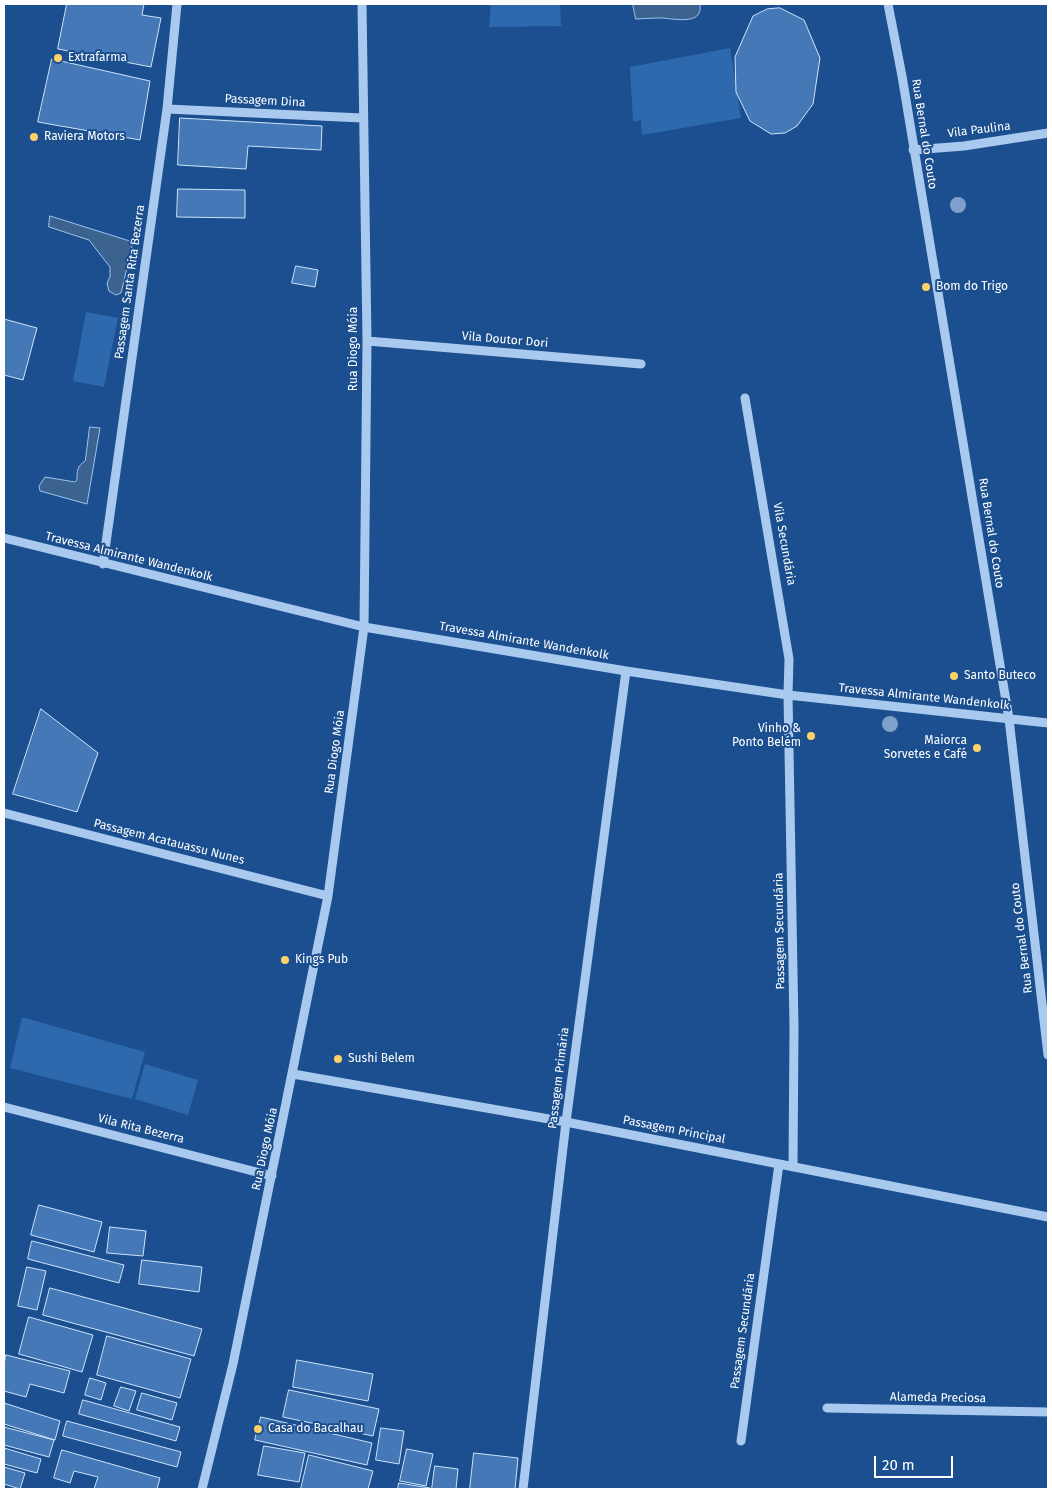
<!DOCTYPE html>
<meta charset="utf-8">
<style>
body{margin:0}
#map{position:relative;width:1052px;height:1493px;overflow:hidden;background:#1b4f8f;font-family:"Fira Sans",sans-serif}
canvas{display:block}
.frame{position:absolute;inset:0;border:5px solid #fff;pointer-events:none}
.scale{position:absolute;left:874px;top:1456px;width:79px;height:22px;box-sizing:border-box;border:2px solid #fff;border-top:0;padding-left:6px;font-size:15px;line-height:18px;white-space:nowrap;color:#fff;-webkit-text-stroke:4px #1b4f8f;paint-order:stroke}
</style>
<div id="map">
<canvas width="1052" height="1493"></canvas>
<div class="frame"></div>
<div class="scale">20 m</div>
</div>
<script>
const g = document.querySelector('canvas').getContext('2d');
g.lineJoin = 'round';
function paint(path, color) { g.fillStyle = color; g.fill(path, 'evenodd'); }
function trace(path, color, width, dash) { g.strokeStyle = color; g.lineWidth = width; g.lineCap = dash ? 'butt' : 'round'; g.setLineDash(dash || []); g.stroke(path); }
function label(font, color, halo, rows, align = 'center') {
  g.font = font + ' "Fira Sans",sans-serif'; g.lineWidth = 4; g.setLineDash([]); g.textBaseline = 'middle'; g.strokeStyle = halo; g.fillStyle = color; for (const [text, x, y, turn = 0] of rows) {
    g.save(); g.translate(x, y); g.rotate((+turn || 0) * Math.PI / 180); g.textAlign = isNaN(turn) ? turn : align; if (halo) g.strokeText(text, 0, 0); g.fillText(text, 0, 0); g.restore();
  }
}
paint(new Path2D(`
 M491 4H560L561 26 489 27Z
 M730 48 741 118 642 135 641 120 633 122 630 67Z
 M86 312 118 318 104 387 73 381Z
 M22 1017 145 1052 132 1099 10 1068Z
 M145 1064 198 1080 188 1115 135 1099Z`), '#2e69ad');
const water = new Path2D(`
 M633 4H700C704 28 669 17 657 18 650 18 643 19 636 19Z
 M50 216 133 242 121 293 116 295 109 291 107 283 110 277V267L89 240 49 227Z
 M90 427 100 428 87 504 40 491 39 486 45 477 75 482 77 480C77 471 77 466 85 461Z`);
paint(water, '#3c6290');
trace(water, '#9cc4f0', 1);
const building = new Path2D(`
 M67 4H144L142 15 161 18 151 67 58 49Z
 M780 8 804 20 820 58 813 104 797 126 785 133 771 134 750 121 736 92 735 57 753 16 767 9Z
 M52 59 150 81 140 140 38 122Z
 M180 118 322 126 321 150 248 146 246 169 178 165Z
 M178 189 245 190V218L177 217Z
 M296 266 318 270 315 287 292 283Z
 M4 319 37 328 23 380 4 375Z
 M41 709 98 753 77 812 13 794Z
 M39 1205 102 1222 94 1252 31 1235Z
 M110 1227 146 1231 143 1256 107 1253Z
 M32 1241 124 1265 119 1283 28 1259Z
 M142 1260 202 1267 199 1292 139 1284Z
 M27 1267 46 1271 37 1310 18 1306Z
 M50 1288 202 1329 194 1356 43 1315Z
 M29 1317 93 1335 82 1372 19 1354Z
 M107 1336 191 1359 180 1398 97 1375Z
 M6 1355 70 1371 64 1393 30 1384 26 1397 4 1391V1365Z
 M297 1360 373 1374 368 1401 293 1387Z
 M90 1378 106 1383 101 1400 85 1395Z
 M121 1387 136 1391 129 1411 114 1406Z
 M289 1390 379 1409 373 1436 283 1417Z
 M142 1393 177 1403 172 1420 137 1410Z
 M83 1400 180 1427 176 1441 79 1414Z
 M4 1403 60 1421 55 1440 4 1424Z
 M261 1417 372 1443 367 1465 255 1440Z
 M67 1421 181 1452 177 1467 63 1436Z
 M4 1427 54 1440 49 1457 4 1445Z
 M381 1428 404 1431 399 1464 376 1460Z
 M264 1446 305 1453 299 1482 258 1475Z
 M4 1448 41 1459 37 1473 4 1464Z
 M407 1449 433 1454 426 1486 400 1481Z
 M62 1450 160 1478 157 1489H94L98 1477 74 1471 70 1483 54 1478Z
 M474 1453 518 1458 515 1489H470Z
 M309 1455 373 1471 368 1489H301Z
 M435 1466 458 1469 456 1489H432Z
 M4 1467 25 1473 20 1489 4 1484Z
 M399 1483 430 1488V1489H398Z`);
paint(building, '#4478b7');
trace(building, '#cfe3fa', 1);
trace(new Path2D(`
 M888 4 902 76 1009 719 1048 1055
 M167 109 362 118
 M913 150 964 146 1048 133
 M367 341 641 364
 M745 398 789 659 788 695 794 1027 793 1167
 M4 538 364 627 626 671 788 695 1048 723
 M103 564 167 109 177 4
 M4 813 328 896
 M293 1074 566 1122 1048 1217
 M4 1107 272 1176
 M827 1408 1048 1412
 M741 1441 779 1164
 M202 1489 233 1364 328 896 364 627 367 341 362 4
 M523 1489 566 1122 626 671`), '#a9c9ee', 9);
g.fillStyle = '#7ea0ca';
for (const [x, y] of [
 [958,205],
 [890,724]
]) { g.beginPath(); g.arc(x, y, 8, 0, 2 * Math.PI); g.fill(); }
for (const [x, y, r, color] of [
 [58,58,5,"#ffd166"],
 [34,137,5,"#ffd166"],
 [926,287,5,"#ffd166"],
 [954,676,5,"#ffd166"],
 [811,736,5,"#ffd166"],
 [977,748,5,"#ffd166"],
 [285,960,5,"#ffd166"],
 [338,1059,5,"#ffd166"],
 [258,1429,5,"#ffd166"]
]) { const dot = new Path2D(); dot.arc(x, y, r, 0, 2 * Math.PI); g.fillStyle = color; g.fill(dot); trace(dot, '#1b4f8f', 2); }
label('12px', '#fff', '#1b4f8f', [
 ["Extrafarma",68,58],
 ["Raviera Motors",44,137],
 ["Bom do Trigo",936,287],
 ["Santo Buteco",964,676],
 ["Vinho &",801,729,"right"],
 ["Ponto Belém",801,743,"right"],
 ["Maiorca",967,741,"right"],
 ["Sorvetes e Café",967,755,"right"],
 ["Kings Pub",295,960],
 ["Sushi Belem",348,1059],
 ["Casa do Bacalhau",268,1429]
], 'left');
label('12px', '#fff', '#1b4f8f', [
 ["Passagem Dina",265,101,3],
 ["Vila Paulina",979,130,-7],
 ["Rua Bernal do Couto",924,134,81],
 ["Passagem Santa Rita Bezerra",130,282,-82],
 ["Vila Doutor Dori",505,340,5],
 ["Rua Diogo Móia",354,349,-90],
 ["Rua Bernal do Couto",991,533,81],
 ["Vila Secundária",784,544,80],
 ["Travessa Almirante Wandenkolk",129,557,14],
 ["Travessa Almirante Wandenkolk",524,641,10],
 ["Travessa Almirante Wandenkolk",924,697,6],
 ["Rua Diogo Móia",335,752,-82],
 ["Passagem Acatauassu Nunes",169,842,14],
 ["Passagem Secundária",780,931,-91],
 ["Rua Bernal do Couto",1022,938,-97],
 ["Passagem Primária",559,1078,-83],
 ["Vila Rita Bezerra",141,1129,14],
 ["Passagem Principal",674,1130,11],
 ["Rua Diogo Móia",265,1149,-78],
 ["Passagem Secundária",743,1331,-82],
 ["Alameda Preciosa",938,1398,1]
]);
</script>
